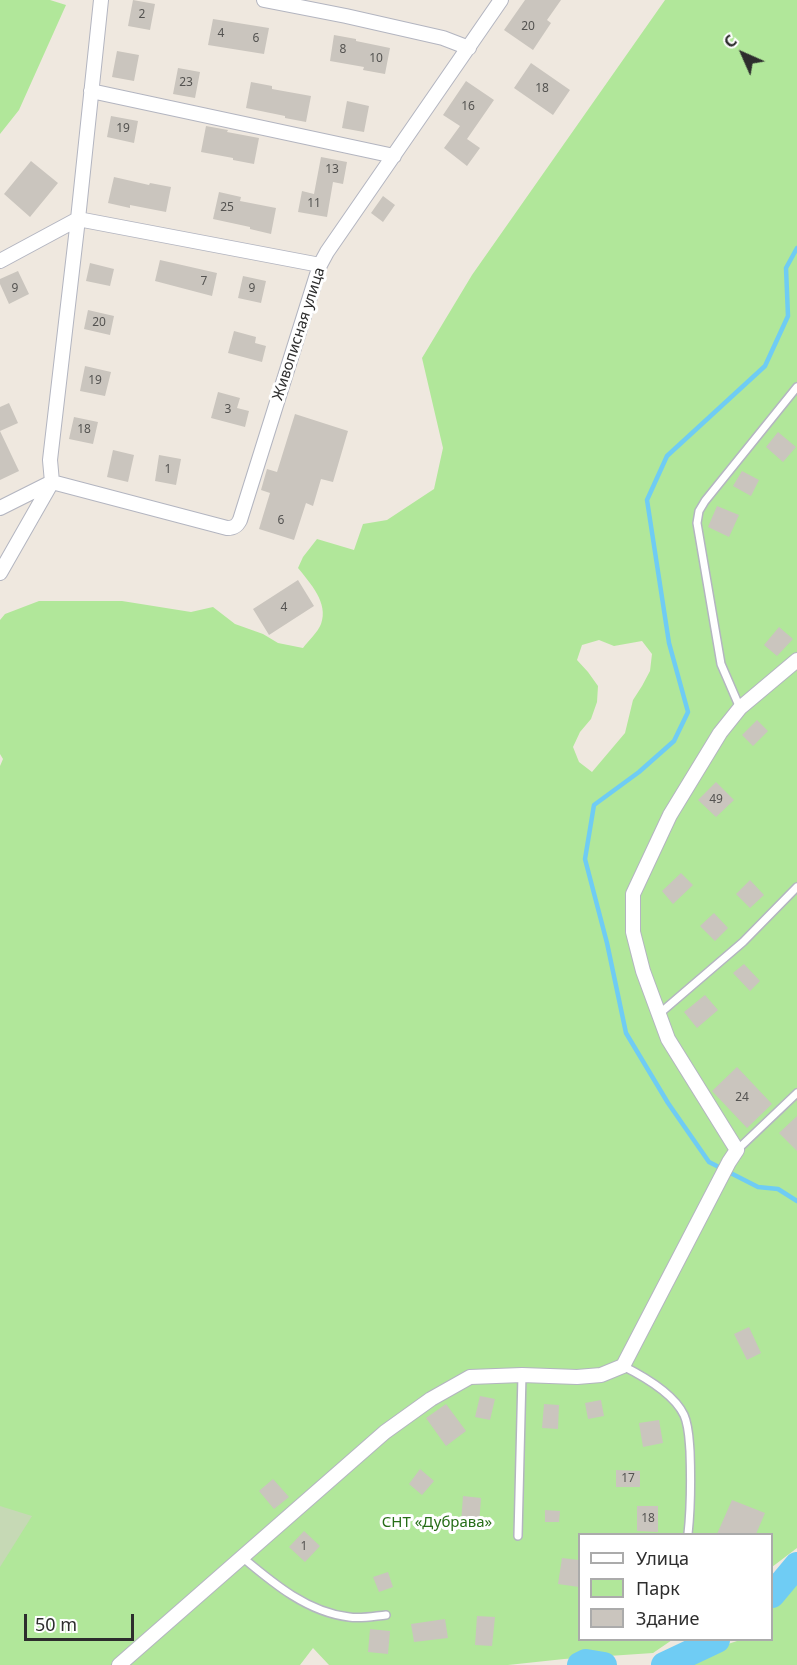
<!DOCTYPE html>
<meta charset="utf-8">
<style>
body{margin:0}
#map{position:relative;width:797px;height:1665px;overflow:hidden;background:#efe8df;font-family:"Noto Sans",sans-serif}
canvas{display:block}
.legend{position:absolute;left:578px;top:1533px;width:195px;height:108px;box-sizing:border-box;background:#fff;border:2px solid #ababab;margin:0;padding:8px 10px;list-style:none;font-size:18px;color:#2d2d2d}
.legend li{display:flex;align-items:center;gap:12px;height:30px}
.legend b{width:30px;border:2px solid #ababab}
.north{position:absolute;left:713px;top:24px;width:60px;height:60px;-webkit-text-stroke:4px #fff;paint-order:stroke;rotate:315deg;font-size:16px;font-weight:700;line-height:24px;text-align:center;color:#2d2d2d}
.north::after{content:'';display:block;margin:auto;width:21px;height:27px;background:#2d2d2d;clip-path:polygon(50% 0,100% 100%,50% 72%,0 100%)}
.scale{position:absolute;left:24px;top:1614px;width:110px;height:27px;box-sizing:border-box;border:3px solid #2d2d2d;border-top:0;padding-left:8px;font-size:18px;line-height:21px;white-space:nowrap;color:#2d2d2d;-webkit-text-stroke:4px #fff;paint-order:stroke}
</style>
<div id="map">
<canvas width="797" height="1665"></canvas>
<ul class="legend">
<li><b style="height:8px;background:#fff"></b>Улица</li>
<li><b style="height:16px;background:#b1e79a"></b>Парк</li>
<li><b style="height:16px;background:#cac5be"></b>Здание</li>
</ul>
<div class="north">С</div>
<div class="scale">50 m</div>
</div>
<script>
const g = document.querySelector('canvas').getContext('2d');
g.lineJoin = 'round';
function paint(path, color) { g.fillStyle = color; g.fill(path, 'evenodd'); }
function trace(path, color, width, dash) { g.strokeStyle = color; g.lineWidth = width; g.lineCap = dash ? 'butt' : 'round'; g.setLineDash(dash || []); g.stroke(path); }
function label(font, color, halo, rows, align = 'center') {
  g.font = font + ' "Noto Sans",sans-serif'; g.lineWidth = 6; g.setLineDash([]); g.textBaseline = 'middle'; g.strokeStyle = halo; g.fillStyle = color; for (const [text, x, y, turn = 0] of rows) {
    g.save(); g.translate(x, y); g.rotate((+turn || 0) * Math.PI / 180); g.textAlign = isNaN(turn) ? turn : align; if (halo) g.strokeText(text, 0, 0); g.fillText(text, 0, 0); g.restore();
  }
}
paint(new Path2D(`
 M0 0H50L66 5 19 110 0 134Z
 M665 0H797V1548L772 1567V1534H580V1640H672L653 1653 564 1659 508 1665H329L313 1648 300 1665H0V766L3 759 0 754V620L5 614 39 601H122L191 612 213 607 235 624 263 634 278 643 303 648C308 641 318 632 321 624 329 603 310 583 298 568L303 557 317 539 354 550 363 524 387 520 434 489 443 448 422 358 472 275ZM599 640 614 646 642 641 652 654 650 671 642 686 633 700 625 733 592 772 579 762 573 747 580 732 591 719 597 702 598 686 588 672 577 660 582 645Z
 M797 1583V1665H680L692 1655 709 1647 725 1645 740 1640H772V1609Z`), '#b1e79a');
paint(new Path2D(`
 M0 1506 32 1516 0 1567Z`), '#c6d9b5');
trace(new Path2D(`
 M797 248 786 268 788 316 765 366 667 456 647 500 669 643 688 712 674 741 639 772 594 805 585 859 607 943 626 1033 668 1103 709 1162 758 1187 778 1189 797 1201`), '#6fccf4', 4.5);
trace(new Path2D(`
 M772 1595 797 1565
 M580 1665 586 1662 604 1665
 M664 1665 717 1640`), '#6fccf4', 26);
paint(new Path2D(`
 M133 0 155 4 150 30 128 26Z
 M525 0H561L547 20 551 23 533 50 504 30Z
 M213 19 269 28 264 54 208 45Z
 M334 35 356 39V41L390 48 385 74 363 70 364 67 330 61Z
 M117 51 139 55 134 81 112 77Z
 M531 63 570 90 553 115 514 88Z
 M178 68 200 72 195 98 173 94Z
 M466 81 494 100 467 139 480 148 467 166 444 148 460 126 443 115Z
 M251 82 272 86V89L311 96 306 122 285 118V116L246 108Z
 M347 101 369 106 364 132 342 128Z
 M111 116 138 121 134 143 107 137Z
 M206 126 228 130 227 132 259 138 254 164 233 160V158L201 152Z
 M321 157 347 162 343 184 333 182 327 217 298 212 302 191 314 194Z
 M31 161 58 183 30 217 4 194Z
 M114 177 149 185 150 183 171 187 166 212 130 205V208L108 203Z
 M219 192 241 197 240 201 276 208 271 234 250 229V227L213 219Z
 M383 196 395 205 383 222 371 213Z
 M160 260 217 273 212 296 155 281Z
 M90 263 114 269 110 286 86 281Z
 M18 271 29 294 9 304 0 284V279Z
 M243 276 266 281 261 303 238 298Z
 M88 310 114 316 110 335 84 329Z
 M234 331 256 337 255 343 266 346 262 362 228 353Z
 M85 366 111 372 105 396 80 391Z
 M218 392 240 398 237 408 249 411 245 427 211 418Z
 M9 403 18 423 0 431 19 471 0 480V407Z
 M295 414 348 431 333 482 321 479 313 506 306 503 294 540 259 529 270 493 261 490 267 469 277 472Z
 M74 417 98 422 93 444 69 439Z
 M778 432 796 447 783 462 766 447Z
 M113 450 134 455 128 482 107 477Z
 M159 455 181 459 176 485 155 481Z
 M742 471 759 480 751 496 733 486Z
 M717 506 739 515 729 537 708 527Z
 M298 580 314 606 269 635 253 609Z
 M779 627 793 639 777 656 764 645Z
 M757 720 768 731 753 746 742 735Z
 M716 782 734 800 716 817 698 800Z
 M681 873 693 885 673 904 662 891Z
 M750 880 764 895 750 908 736 894Z
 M714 913 728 928 715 941 700 926Z
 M744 964 760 981 750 991 733 973Z
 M705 995 718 1010 697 1028 684 1012Z
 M737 1067 772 1104 747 1128 712 1091Z
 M797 1116V1151L779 1133Z
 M749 1327 761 1353 747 1360 734 1334Z
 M480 1396 495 1399 490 1420 475 1417Z
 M601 1400 604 1416 588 1419 585 1403Z
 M446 1404 466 1431 446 1446 426 1418Z
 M544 1404 559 1405 558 1429 542 1428Z
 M659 1420 663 1443 643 1447 639 1423Z
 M420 1469 434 1481 422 1495 409 1484Z
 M616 1470 640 1471V1487H616Z
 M273 1479 289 1497 274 1509 259 1491Z
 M463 1496 481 1498 479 1525 461 1523Z
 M732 1500 765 1513 756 1534H717Z
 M637 1506H658V1532L637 1531Z
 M545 1510 560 1511 559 1522H545Z
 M304 1531 320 1546 305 1562 289 1547Z
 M562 1558 579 1560V1587L558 1584Z
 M388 1572 393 1587 379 1592 373 1577Z
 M477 1616 495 1617 492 1646 475 1645Z
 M445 1619 448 1638 414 1642 411 1624Z
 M370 1629 390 1631 388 1654 368 1652Z`), '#cac5be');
const lane = new Path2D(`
 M740 708 721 664 697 523 699 511 705 501 797 387
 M659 1014 743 942 797 887
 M737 1150 797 1093
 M623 1366C643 1376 674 1394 684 1415 689 1426 689 1439 690 1451 691 1479 691 1507 688 1534
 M518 1536 522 1375
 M242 1557C273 1583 307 1612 349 1617 361 1619 375 1616 386 1615`);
const street = new Path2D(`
 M264 0 346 16 443 38 469 48
 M91 91 394 156
 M78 219 320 265
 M0 261 78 219
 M52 482 227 528C234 528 237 526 240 520L320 265 327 252 501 0
 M52 482 50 460 78 219 101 0
 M0 508 52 482
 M0 573 52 482
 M119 1665 385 1432 431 1399 470 1377 522 1375 577 1377 601 1375 623 1366 729 1162 737 1150 668 1039 643 971 633 932V894L670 815 720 733 740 708 797 660`);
trace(lane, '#b3b5c0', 10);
trace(street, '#b3b5c0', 16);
trace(lane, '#fff', 7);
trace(street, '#fff', 14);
label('12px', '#545351', null, [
 ["2",142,15],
 ["20",528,27],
 ["4",221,34],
 ["6",256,39],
 ["8",343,50],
 ["10",376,59],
 ["23",186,83],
 ["18",542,89],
 ["16",468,107],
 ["19",123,129],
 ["13",332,170],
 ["11",314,204],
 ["25",227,208],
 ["7",204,282],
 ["9",15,289],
 ["9",252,289],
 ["20",99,323],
 ["19",95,381],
 ["3",228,410],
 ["18",84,430],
 ["1",168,470],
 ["6",281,521],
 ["4",284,608],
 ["49",716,800],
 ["24",742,1098],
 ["17",628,1479],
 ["18",648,1519],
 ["1",304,1547]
]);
label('15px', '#2d2d2d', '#fff', [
 ["Живописная улица",299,334,-72]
]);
label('15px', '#276e18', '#fff', [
 ["СНТ «Дубрава»",437,1523]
]);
</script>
